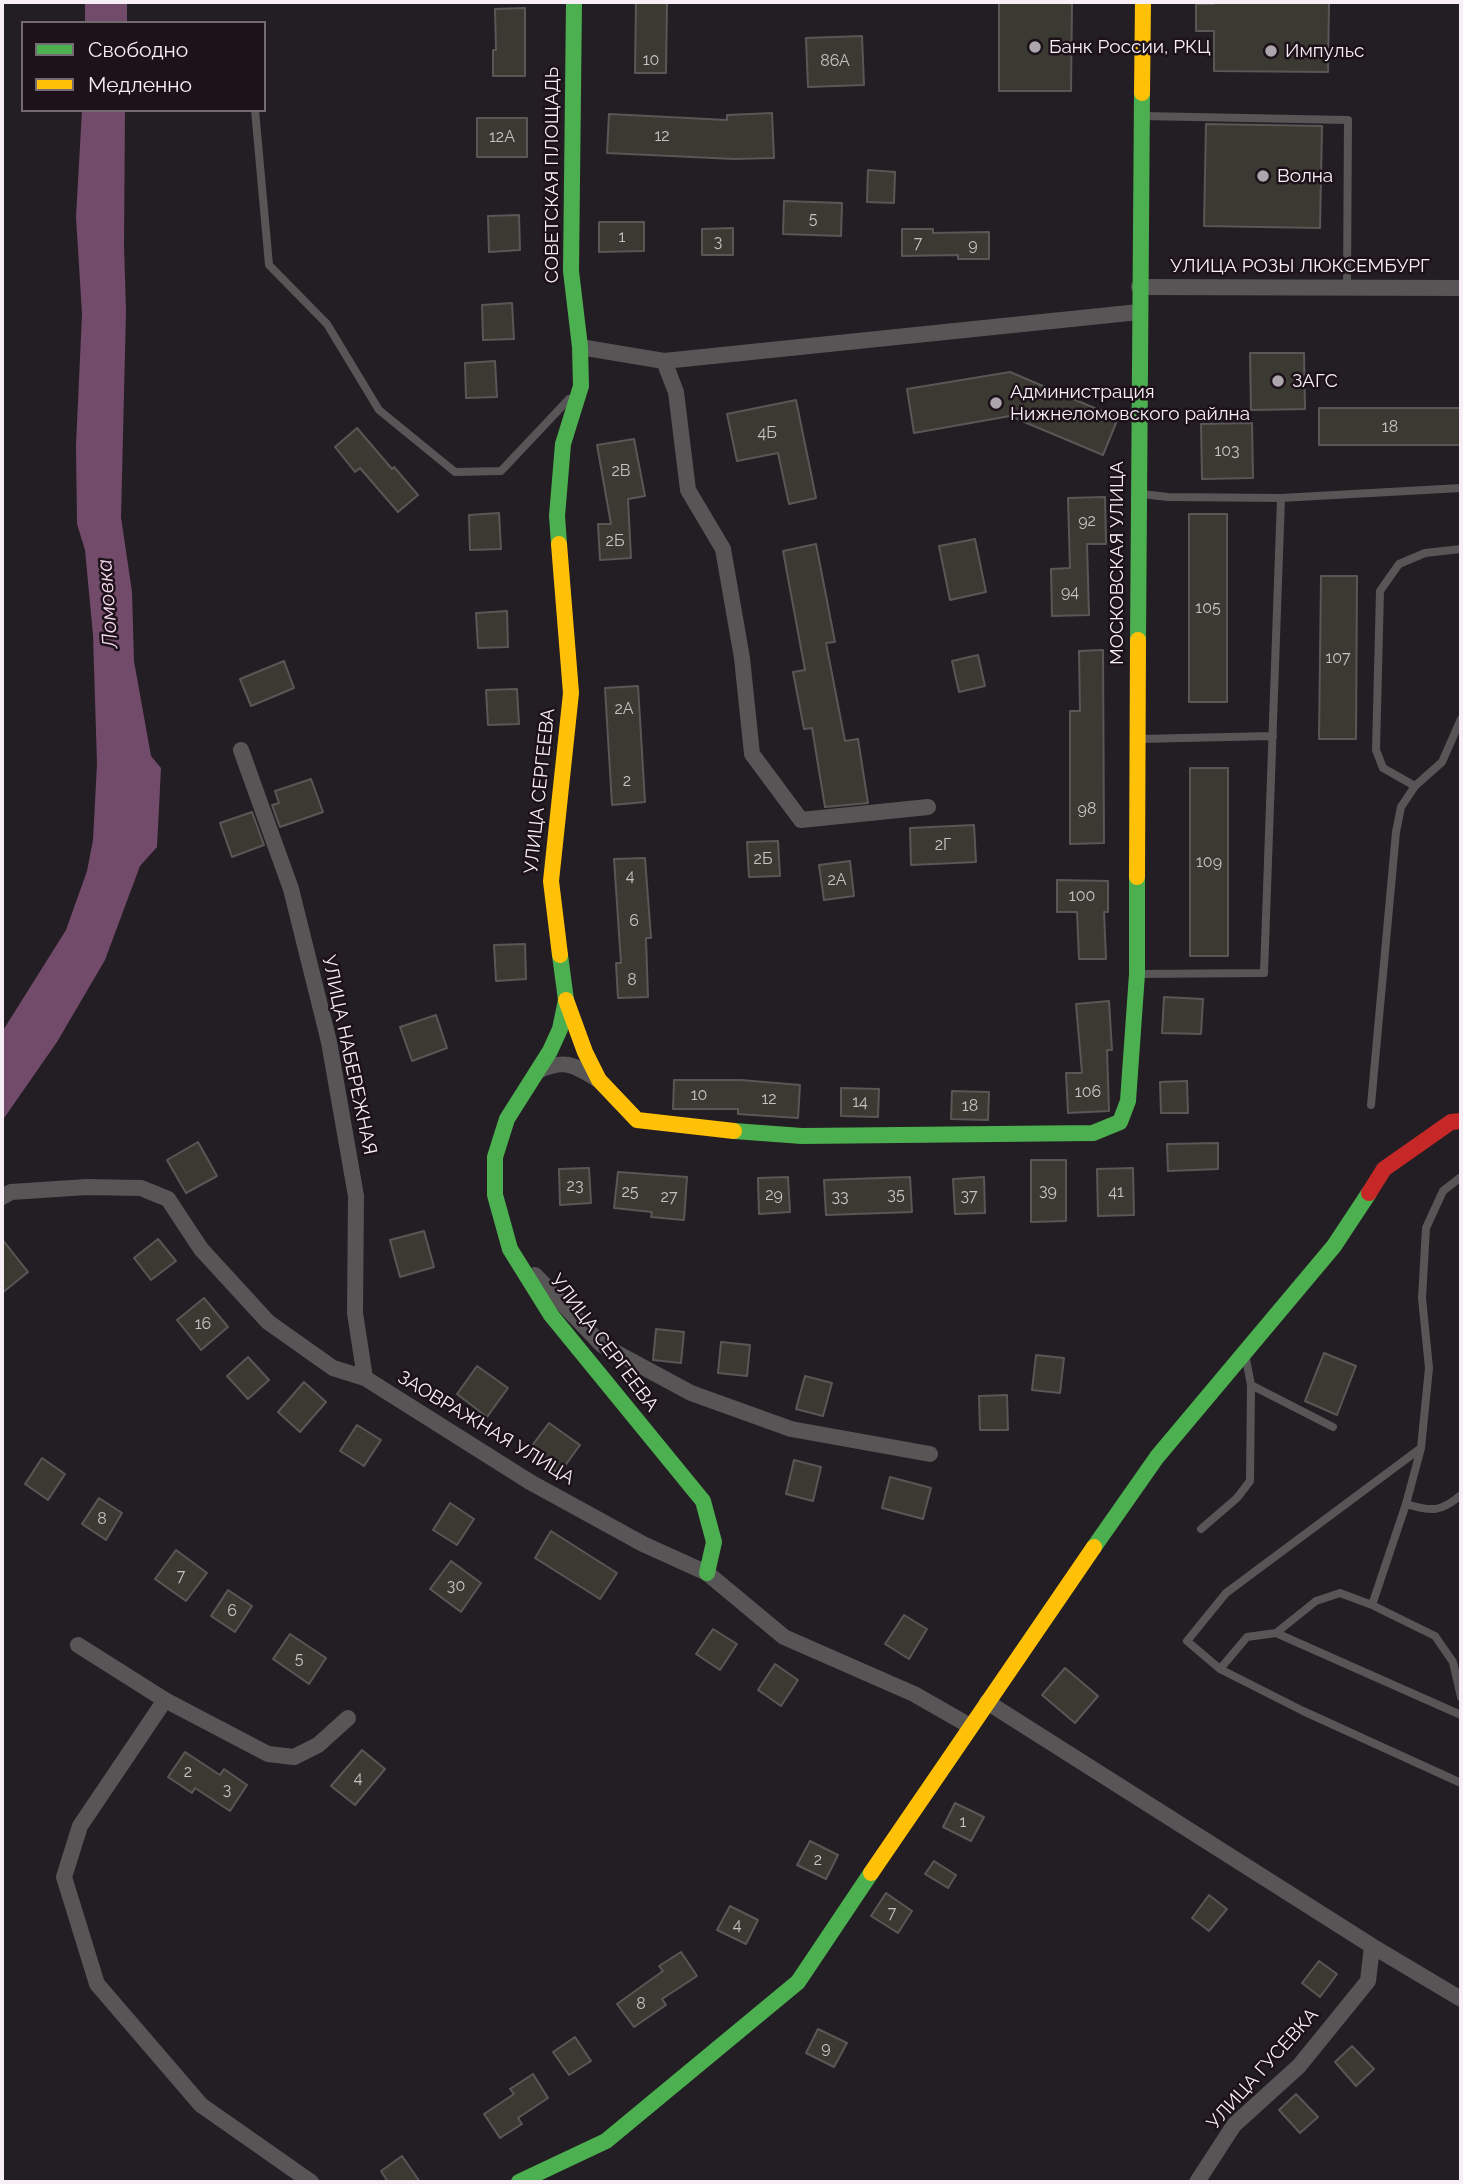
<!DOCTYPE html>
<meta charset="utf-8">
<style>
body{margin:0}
#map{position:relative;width:1463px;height:2184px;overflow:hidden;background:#231e23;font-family:Raleway,sans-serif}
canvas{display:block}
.frame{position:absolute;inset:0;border:4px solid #f7eff5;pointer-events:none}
.legend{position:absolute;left:21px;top:21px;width:245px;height:91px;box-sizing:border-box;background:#1d121a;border:2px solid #746a72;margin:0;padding:9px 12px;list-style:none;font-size:21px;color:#f7eff5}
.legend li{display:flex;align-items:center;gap:14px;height:35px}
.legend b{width:35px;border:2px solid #746a72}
</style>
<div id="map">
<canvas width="1463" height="2184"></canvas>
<div class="frame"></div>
<ul class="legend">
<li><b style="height:9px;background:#4caf50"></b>Свободно</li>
<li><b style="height:9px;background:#ffc107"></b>Медленно</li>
</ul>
</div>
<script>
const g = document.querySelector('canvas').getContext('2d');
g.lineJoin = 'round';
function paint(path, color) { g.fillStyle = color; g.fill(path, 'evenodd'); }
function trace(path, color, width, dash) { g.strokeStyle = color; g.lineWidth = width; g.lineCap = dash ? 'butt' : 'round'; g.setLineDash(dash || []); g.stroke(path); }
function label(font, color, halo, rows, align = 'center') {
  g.font = font + ' Raleway,sans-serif'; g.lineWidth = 5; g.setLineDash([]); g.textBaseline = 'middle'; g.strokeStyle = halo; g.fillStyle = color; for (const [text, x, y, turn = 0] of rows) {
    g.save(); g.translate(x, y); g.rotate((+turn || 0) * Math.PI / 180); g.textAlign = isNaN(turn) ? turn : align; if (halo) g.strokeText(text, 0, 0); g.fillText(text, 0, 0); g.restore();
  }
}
paint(new Path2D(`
 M85 2H127V23H85Z
 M82 110H125L124 245 126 311 121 517 132 592 134 661 151 756 161 768 157 847 140 866 105 960 57 1042 2 1121V1032L66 930 87 871 93 840 97 764 93 635 85 550 77 524 76 445 82 314 76 217Z`), '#724a6a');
const building = new Path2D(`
 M636 2H667L666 73H635Z
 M999 2H1072L1071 91H999Z
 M1214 2H1329L1328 72 1214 71V31H1196V4H1214Z
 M525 8V76H493V50H496L495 9Z
 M862 36 864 85 808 87 806 38Z
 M772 113 774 158 734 159 607 153 609 114 727 120V115Z
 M477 118H527V157H477Z
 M1206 124 1322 126 1320 228 1204 226Z
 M868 170 895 172 894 203 867 202Z
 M784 201 842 203 841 236 783 234Z
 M519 215 520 250 489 252 488 216Z
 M599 222H644V251L599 252Z
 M733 228V255H702V229Z
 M902 229H933V233L989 232V259H958V255L902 256Z
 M512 303 514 339 483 340 482 305Z
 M1250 353H1304L1305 409 1251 410Z
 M495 361 497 397 466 398 465 363Z
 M1010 372 1118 418 1103 455 1010 416 914 433 907 389Z
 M796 400 816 498 789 504 778 453 737 461 727 414Z
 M1319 408H1461V445H1319Z
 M1252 423 1253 478 1202 479 1201 424Z
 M357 428 392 469 394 467 418 495 398 512 360 468 355 472 335 447Z
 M634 439 645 496 628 499 631 558 600 560 598 524H611L597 445Z
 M1105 497 1106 544H1087L1089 615 1052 616 1051 569 1070 568 1068 498Z
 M499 513 501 549 470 550 469 515Z
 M1189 514H1227V702H1189Z
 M975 539 986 592 950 600 939 546Z
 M816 544 835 642 826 643 845 741 858 739 868 803 825 807 812 728 804 729 793 672 805 670 783 551Z
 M1321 576H1357L1356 739H1319Z
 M507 611 508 647 478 648 476 613Z
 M1103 650 1104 843 1070 844V711H1080L1079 651Z
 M978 655 985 686 959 692 952 661Z
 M284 661 294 688 251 706 240 679Z
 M638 686 645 802 612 805 605 688Z
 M517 689 519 724 488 725 486 690Z
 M1190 768H1228V956H1190Z
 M311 779 323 812 280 827 272 805 279 803 275 791Z
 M252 812 264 845 232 857 220 823Z
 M974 825 976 862 911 865 910 828Z
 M778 841 780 876 749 877 747 842Z
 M645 858 651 938H646L648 997 618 998 616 963H621L614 859Z
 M850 861 854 896 824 900 819 865Z
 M1057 880 1108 881V912H1104L1106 959H1079L1077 912H1057Z
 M525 944 526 979 496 981 494 945Z
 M1164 997 1203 999 1201 1034 1162 1033Z
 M1109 1001 1112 1050H1107L1109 1111 1068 1113 1066 1073H1082L1076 1004Z
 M436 1015 447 1048 412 1061 400 1027Z
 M674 1080H741L800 1085 798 1118 738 1114V1109H673Z
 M1187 1081 1188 1113H1161L1160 1082Z
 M841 1088 879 1089 878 1117 841 1116Z
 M952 1091 989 1092 988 1120 951 1119Z
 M198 1142 217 1176 186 1193 167 1160Z
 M1218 1143V1169L1168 1171 1167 1144Z
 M1031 1160H1066V1221L1031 1222Z
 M589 1168 591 1203 560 1205 559 1169Z
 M1133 1168 1134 1215 1098 1216 1097 1169Z
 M618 1172 687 1177 684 1220 651 1217 652 1212 614 1208Z
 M788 1177 790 1212 759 1214 758 1178Z
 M910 1177 912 1212 826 1215 824 1180Z
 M984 1177 985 1213 955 1214 953 1179Z
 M424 1231 434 1267 400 1277 390 1240Z
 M2 1239 28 1272 2 1293Z
 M158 1239 176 1261 151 1280 134 1258Z
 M204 1298 228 1327 201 1350 177 1320Z
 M656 1329 684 1332 681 1363 653 1360Z
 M721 1342 750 1345 747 1376 718 1373Z
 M1324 1353 1356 1366 1337 1415 1305 1401Z
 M1036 1355 1064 1358 1060 1393 1032 1390Z
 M248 1357 269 1380 248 1399 227 1376Z
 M477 1366 508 1388 487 1417 457 1394Z
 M805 1376 832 1383 823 1416 796 1409Z
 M304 1382 326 1402 300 1432 278 1412Z
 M1007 1395 1008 1430H980L979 1396Z
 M549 1423 580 1445 559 1474 528 1451Z
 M357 1425 381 1440 364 1466 340 1451Z
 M42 1458 65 1474 48 1500 25 1484Z
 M794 1460 821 1467 813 1501 786 1494Z
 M890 1477 931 1488 923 1519 882 1508Z
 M99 1498 122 1513 106 1540 82 1524Z
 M450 1503 474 1519 457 1545 433 1530Z
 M551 1531 617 1573 600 1599 535 1558Z
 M176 1550 207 1573 186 1601 155 1579Z
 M451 1561 481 1583 461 1612 430 1589Z
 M228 1590 252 1606 235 1632 211 1616Z
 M904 1615 927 1629 909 1659 885 1644Z
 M713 1629 737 1644 720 1670 696 1654Z
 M290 1634 326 1658 309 1684 273 1659Z
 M775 1664 798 1680 781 1706 758 1690Z
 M1065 1668 1098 1696 1075 1723 1042 1695Z
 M362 1750 385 1769 355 1805 331 1786Z
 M185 1752 220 1775 224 1769 247 1785 230 1811 195 1788 192 1793 168 1777Z
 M955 1803 984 1817 971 1841 943 1827Z
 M810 1841 838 1855 826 1879 797 1865Z
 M934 1861 956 1875 948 1888 925 1874Z
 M886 1893 912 1911 898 1933 871 1916Z
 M1209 1895 1227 1909 1209 1931 1192 1918Z
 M730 1906 758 1920 746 1944 717 1930Z
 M681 1952 697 1976 662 1999 666 2005 634 2027 617 2004 663 1971 659 1966Z
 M1319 1961 1337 1974 1320 1997 1302 1983Z
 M818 2029 847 2043 834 2067 806 2053Z
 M575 2037 591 2061 569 2075 553 2052Z
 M1352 2046 1374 2069 1356 2086 1335 2062Z
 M533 2074 548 2098 518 2118 522 2124 500 2138 484 2114 514 2094 510 2089Z
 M1296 2094 1318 2117 1300 2133 1279 2110Z
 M402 2156 420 2182H388L381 2171Z`);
paint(building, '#3b3a32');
trace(building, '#585756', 2);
trace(new Path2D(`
 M255 110 269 265 327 324 379 410 455 472 501 471 569 399
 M1142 116 1348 120 1347 286
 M1141 494 1168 497 1281 498
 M1139 739 1273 736
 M1415 786 1383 768 1376 750 1380 591 1399 564 1425 553 1461 549
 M1138 974 1264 973 1281 498 1461 488
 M1371 1105 1396 832 1401 807 1415 786 1442 762 1461 719
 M1251 1385 1333 1427
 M1421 1448 1226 1593 1187 1641 1220 1669 1303 1711 1461 1783
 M1406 1504C1432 1512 1441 1512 1461 1495
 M1201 1529 1237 1498 1250 1481 1251 1385 1246 1359
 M1372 1605 1406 1504 1421 1448 1429 1368 1422 1298 1426 1228 1443 1191 1461 1177
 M1276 1633 1461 1715
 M1220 1669 1247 1637 1276 1633 1316 1601 1340 1593 1372 1605 1435 1636 1453 1662 1461 1697`), '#575556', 8);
trace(new Path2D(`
 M1139 287 1461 288
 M580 347 664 361 676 392 688 490 723 549 742 658 752 754 801 820 928 807
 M664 361 1139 312
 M241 750 291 889 329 1042 356 1196 355 1313 365 1378
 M538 1071C564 1059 573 1064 597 1079
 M2 1197 11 1192 87 1187 141 1188 168 1199 201 1249 268 1322 333 1368 365 1378 530 1482 643 1544 707 1573 784 1637 914 1694 970 1726
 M535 1275 602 1345 691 1393 791 1429 930 1454
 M78 1645 165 1700 268 1754 294 1757 318 1745 348 1718
 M165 1700 80 1826 64 1877 97 1984 201 2105 311 2182
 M987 1702 1372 1946 1461 1999
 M1197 2182 1234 2125 1299 2066 1368 1981 1372 1946`), '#575556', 16);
trace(new Path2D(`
 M559 544 557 516 563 444 581 386 580 347 571 271 574 2
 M1138 640 1142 93
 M560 955 566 1000 560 1029 550 1051 507 1119 495 1157V1195L510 1249 551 1315 703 1501 714 1542 707 1573
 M734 1131 802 1136 1093 1133 1120 1122 1128 1101 1137 974V877
 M1094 1547 1157 1457 1334 1246 1369 1193
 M519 2182 606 2141 798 1982 871 1873`), '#4caf50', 16);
trace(new Path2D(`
 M1142 93 1143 2
 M559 544 571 693 551 881 560 955
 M1137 877 1138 640
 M566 1000 585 1052 599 1080 637 1120 734 1131
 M871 1873 1094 1547`), '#ffc107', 16);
trace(new Path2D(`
 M1369 1193 1384 1169 1451 1122 1461 1121`), '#c62828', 16);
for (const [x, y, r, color] of [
 [1035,47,7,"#ada6ac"],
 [1271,51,7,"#ada6ac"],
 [1263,176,7,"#ada6ac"],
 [1278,381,7,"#ada6ac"],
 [996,403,7,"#ada6ac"]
]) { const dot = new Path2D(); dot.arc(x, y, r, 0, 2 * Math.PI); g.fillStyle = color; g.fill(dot); trace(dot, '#1d121a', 2.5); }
label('16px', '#c8c2c4', null, [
 ["10",651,60],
 ["86А",835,61],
 ["12",662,136],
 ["12А",502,137],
 ["5",813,219],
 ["1",622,237],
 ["3",718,242],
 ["7",918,243],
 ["9",973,245],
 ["18",1390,427],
 ["4Б",767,433],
 ["103",1227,451],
 ["2В",621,471],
 ["92",1087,521],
 ["2Б",615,541],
 ["94",1070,592],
 ["105",1208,608],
 ["107",1338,658],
 ["2А",624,709],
 ["2",627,781],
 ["98",1087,809],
 ["2Г",943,845],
 ["2Б",763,859],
 ["109",1209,862],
 ["4",630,876],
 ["2А",837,880],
 ["100",1082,896],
 ["6",634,921],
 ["8",632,980],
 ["106",1088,1092],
 ["10",699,1095],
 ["12",769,1099],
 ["14",860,1102],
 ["18",970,1106],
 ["23",575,1186],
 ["39",1048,1191],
 ["25",630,1192],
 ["41",1116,1192],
 ["29",774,1195],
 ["35",896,1195],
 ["37",969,1196],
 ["27",669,1197],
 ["33",840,1197],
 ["16",203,1324],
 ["8",102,1519],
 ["7",181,1576],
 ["30",456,1586],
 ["6",232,1611],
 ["5",299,1659],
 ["2",188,1772],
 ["4",358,1778],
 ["3",227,1790],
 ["1",963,1822],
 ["2",818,1860],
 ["7",892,1913],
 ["4",737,1925],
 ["8",641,2004],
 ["9",826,2048]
]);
label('19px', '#f7eff5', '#1d121a', [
 ["Банк России, РКЦ",1049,47],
 ["Импульс",1285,51],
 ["Волна",1277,176],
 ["ЗАГС",1292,381],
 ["Администрация",1010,392],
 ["Нижнеломовского райлна",1010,414]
], 'left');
label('19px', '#f7eff5', '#1d121a', [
 ["СОВЕТСКАЯ ПЛОЩАДЬ",552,175,-90],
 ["УЛИЦА РОЗЫ ЛЮКСЕМБУРГ",1300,266],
 ["МОСКОВСКАЯ УЛИЦА",1117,563,-90],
 ["УЛИЦА СЕРГЕЕВА",540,791,-84],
 ["УЛИЦА НАБЕРЕЖНАЯ",349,1055,78],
 ["УЛИЦА СЕРГЕЕВА",604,1343,53],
 ["ЗАОВРАЖНАЯ УЛИЦА",486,1428,31],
 ["УЛИЦА ГУСЕВКА",1263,2069,-48]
]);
label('italic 21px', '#f7d9ef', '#1d121a', [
 ["Ломовка",108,604,-94]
]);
</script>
